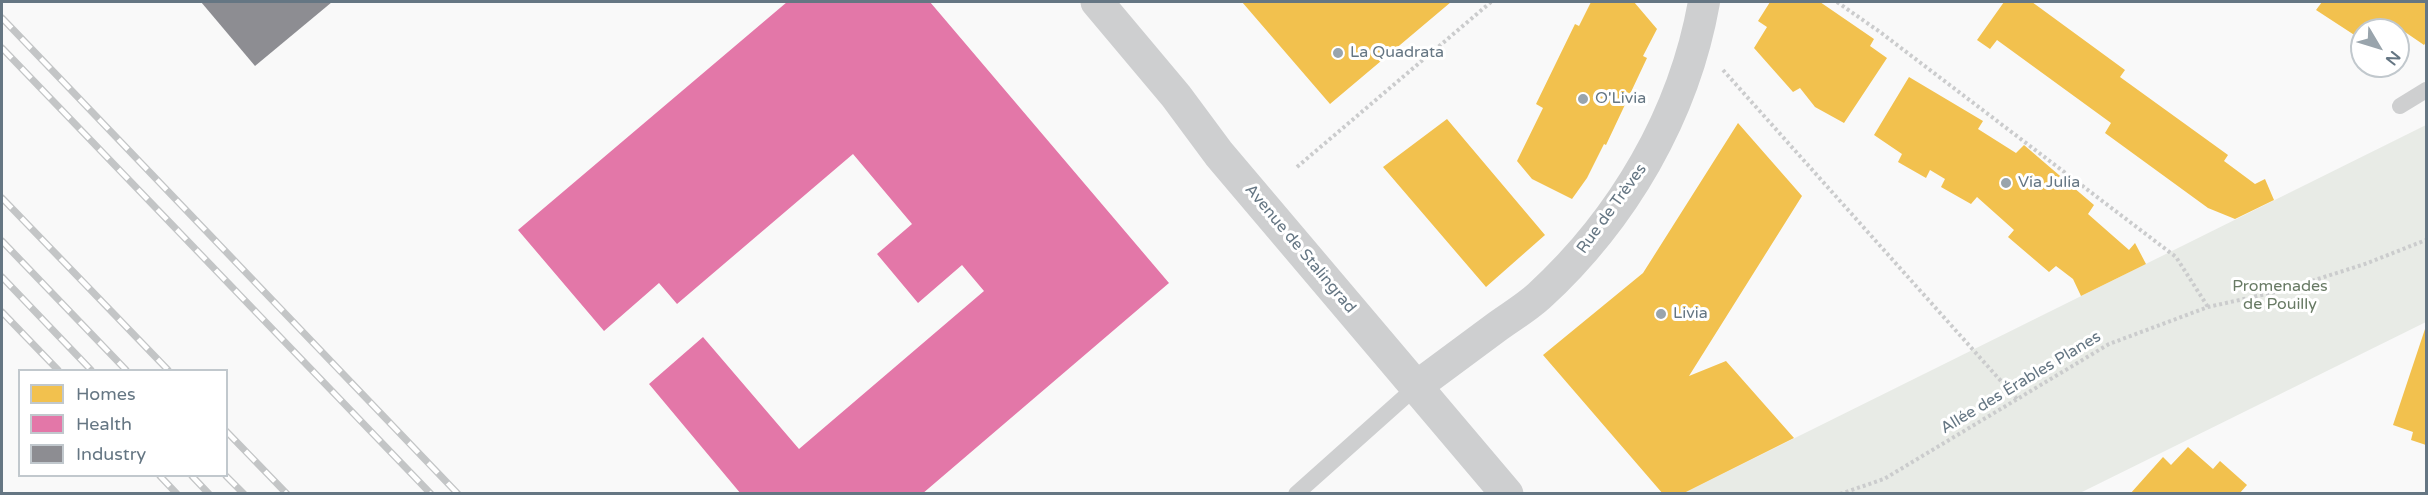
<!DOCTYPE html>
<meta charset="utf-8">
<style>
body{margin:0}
#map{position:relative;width:2428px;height:495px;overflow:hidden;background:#f9f9f9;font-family:"Varela Round",sans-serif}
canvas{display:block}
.frame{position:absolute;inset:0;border:3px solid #657683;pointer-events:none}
.legend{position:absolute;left:18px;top:369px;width:210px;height:108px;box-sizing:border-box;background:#fff;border:2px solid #c1c8cd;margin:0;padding:8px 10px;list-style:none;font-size:18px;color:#657683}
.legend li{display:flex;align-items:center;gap:12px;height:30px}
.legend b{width:30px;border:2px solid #c1c8cd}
.north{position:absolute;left:2350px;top:18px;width:60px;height:60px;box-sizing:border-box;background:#fff;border:2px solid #c1c8cd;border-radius:50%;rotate:128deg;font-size:16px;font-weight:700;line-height:24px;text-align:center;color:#657683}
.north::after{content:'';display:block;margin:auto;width:21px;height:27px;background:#99a4ac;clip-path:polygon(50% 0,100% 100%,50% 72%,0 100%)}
</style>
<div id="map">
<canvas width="2428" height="495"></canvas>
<div class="frame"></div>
<ul class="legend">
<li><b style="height:16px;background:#f2c14e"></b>Homes</li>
<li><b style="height:16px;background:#e377a8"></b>Health</li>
<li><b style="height:16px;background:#8d8d92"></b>Industry</li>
</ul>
<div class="north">N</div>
</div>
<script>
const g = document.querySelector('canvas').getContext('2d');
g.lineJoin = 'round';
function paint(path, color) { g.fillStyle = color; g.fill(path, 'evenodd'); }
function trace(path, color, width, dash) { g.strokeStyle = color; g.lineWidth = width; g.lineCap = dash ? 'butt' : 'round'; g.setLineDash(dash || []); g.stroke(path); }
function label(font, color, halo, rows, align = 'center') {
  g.font = font + ' "Varela Round",sans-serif'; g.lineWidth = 6; g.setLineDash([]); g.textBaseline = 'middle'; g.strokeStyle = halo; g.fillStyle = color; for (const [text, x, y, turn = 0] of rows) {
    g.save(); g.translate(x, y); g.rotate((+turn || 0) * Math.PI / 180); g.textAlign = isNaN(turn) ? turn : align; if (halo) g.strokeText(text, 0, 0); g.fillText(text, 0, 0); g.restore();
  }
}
paint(new Path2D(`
 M2426 125V322L2080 493 1682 494Z`), '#e8ebe6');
paint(new Path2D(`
 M1242 2H1451L1330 104Z
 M1591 2H1634L1657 29 1643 56 1647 58 1606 145 1604 144 1587 178 1572 199 1532 179 1517 161 1543 108 1536 104 1575 24 1579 26Z
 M1770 2H1820L1874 39 1870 46 1887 58 1844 123 1815 107 1800 88 1793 92 1754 48 1767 27 1758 21Z
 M2004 2H2032L2125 70 2120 77 2228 155 2224 161 2255 184 2265 179 2274 200 2235 219 2208 208 2105 133 2111 123 1997 40 1990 49 1977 40Z
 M2322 2H2426V42L2424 45 2405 32 2398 43V30H2362V40L2316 10Z
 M1909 77 1983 121 1978 129 2016 153 2024 145 2094 205 2088 214 2129 250 2135 243 2146 264 2081 296 2073 279 2056 266 2049 272 2008 237 2014 230 1977 197 1971 204 1941 187 1945 179 1930 170 1926 178 1898 162 1902 154 1874 135Z
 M1447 119 1545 235 1486 287 1383 167Z
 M1738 123 1802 196 1689 376 1726 361 1794 438 1682 494H1663L1543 355 1643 273Z
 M2426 326V445L2411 440 2413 432 2393 425Z
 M2188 447 2213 469 2220 461 2247 485 2239 494H2130L2163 457 2171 465Z`), '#f2c14e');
paint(new Path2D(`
 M787 2H930L1169 283 922 494H741L649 384 703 337 799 449 984 291 962 265 918 303 877 254 912 224 853 154 677 304 659 283 604 331 518 230Z`), '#e377a8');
paint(new Path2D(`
 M201 2H332L255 66Z`), '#8d8d92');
trace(new Path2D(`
 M1837 2 1880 32 2176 257 2208 307
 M1723 70 2017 399
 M1297 167 1491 2
 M1840 494 1884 479 2109 344 2208 307 2280 291 2365 264 2426 240`), '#cbcccd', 4, [3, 3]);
trace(new Path2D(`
 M2400 106 2426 90
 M1296 494 1417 386`), '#cecfd0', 16);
trace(new Path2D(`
 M1417 386C1444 366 1471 346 1498 326 1512 316 1527 307 1539 296 1623 219 1684 115 1704 2`), '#cecfd0', 32);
trace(new Path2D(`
 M1097 2 1176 96 1219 154 1507 494`), '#cecfd0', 33);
const rail = new Path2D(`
 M2 18 458 494
 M2 48 431 494
 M2 198 168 370
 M2 241 126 370
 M2 277 91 370
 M2 312 58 370
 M226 431 287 494
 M160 476 177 494
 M192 476 209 494
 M226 476 244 494`);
trace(rail, '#c3c5c6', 7);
trace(rail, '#fff', 4.5, [14]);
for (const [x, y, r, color] of [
 [1338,53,6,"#99a4ac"],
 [1583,99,6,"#99a4ac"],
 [2006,183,6,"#99a4ac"],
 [1661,314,6,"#99a4ac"]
]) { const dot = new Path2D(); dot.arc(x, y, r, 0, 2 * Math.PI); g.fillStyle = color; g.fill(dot); trace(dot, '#fff', 2); }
label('16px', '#657683', '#fff', [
 ["La Quadrata",1350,53],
 ["O'Livia",1595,99],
 ["Via Julia",2018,183],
 ["Livia",1673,314]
], 'left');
label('16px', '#657683', '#fff', [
 ["Rue de Trèves",1612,209,-54],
 ["Avenue de Stalingrad",1300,249,50],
 ["Allée des Érables Planes",2021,383,-31]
]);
label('16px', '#687a64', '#fff', [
 ["Promenades",2280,287],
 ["de Pouilly",2280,305]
]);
</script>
